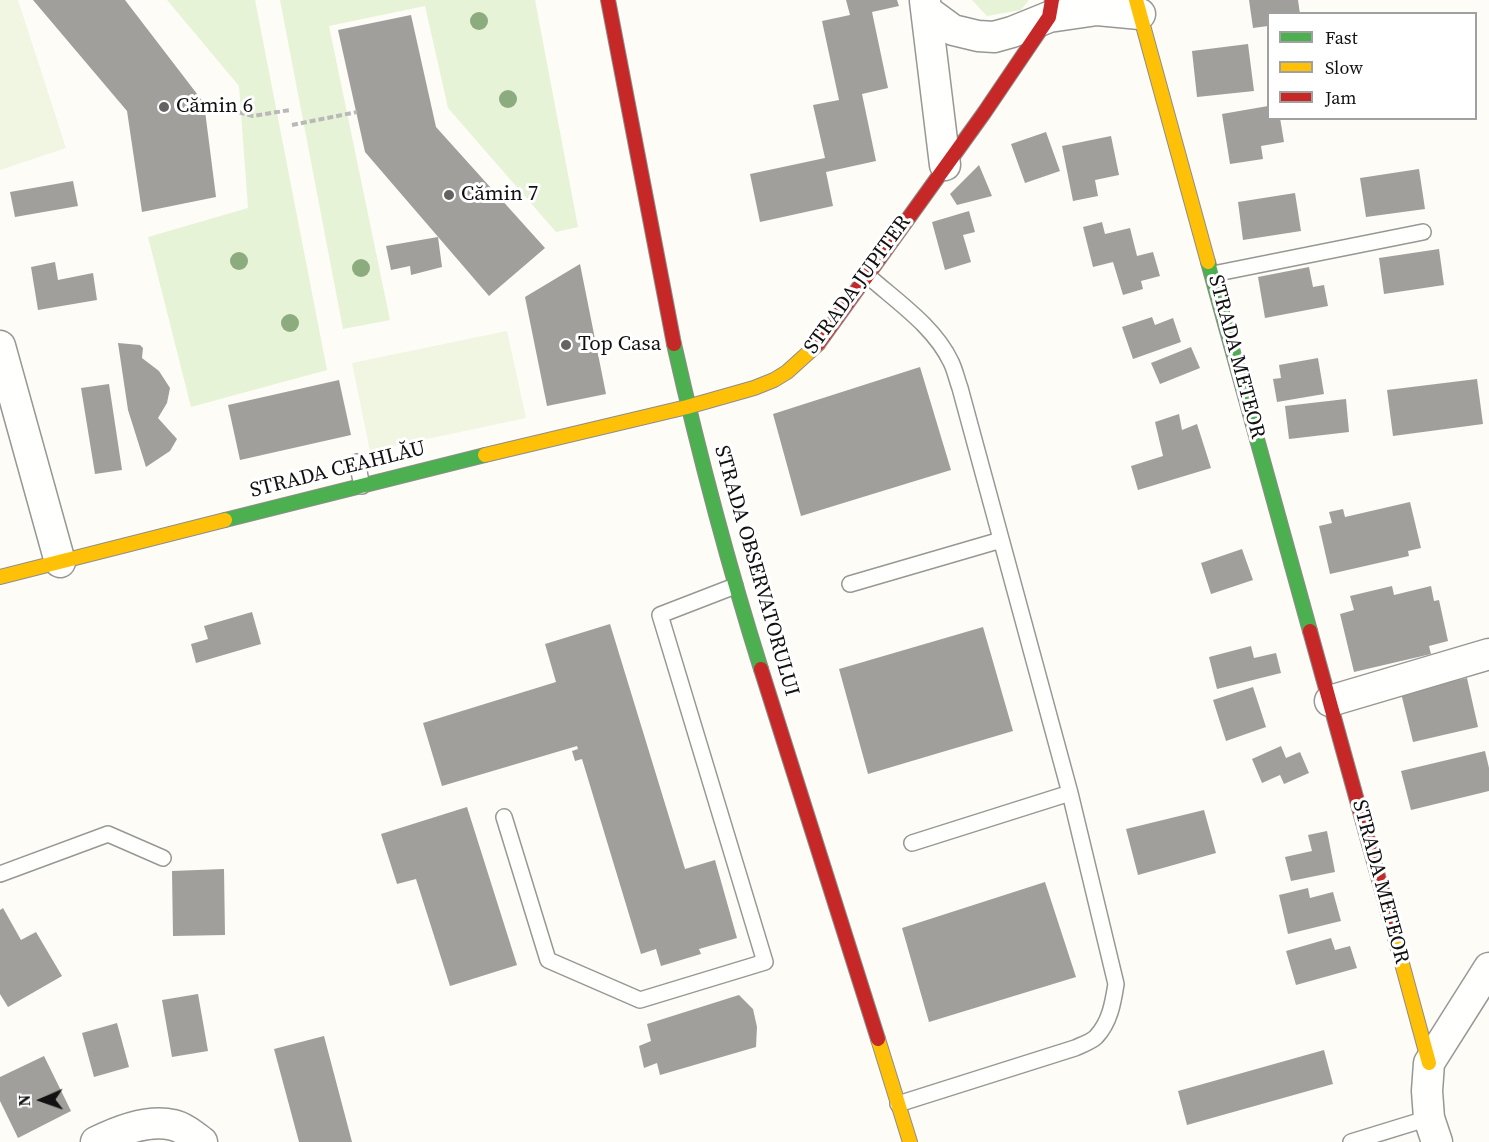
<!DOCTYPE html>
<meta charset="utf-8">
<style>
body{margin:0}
#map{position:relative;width:1489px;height:1142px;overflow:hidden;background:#fdfcf7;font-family:"Source Serif 4",serif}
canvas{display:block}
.legend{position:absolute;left:1267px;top:12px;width:210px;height:108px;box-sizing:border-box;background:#fff;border:2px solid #a0a0a0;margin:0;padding:8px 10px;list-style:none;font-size:18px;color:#111}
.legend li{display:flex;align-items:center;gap:12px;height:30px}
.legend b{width:30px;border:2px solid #a0a0a0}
.north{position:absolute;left:12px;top:1070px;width:60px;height:60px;-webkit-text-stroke:4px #fff;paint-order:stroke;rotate:268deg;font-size:16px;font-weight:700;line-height:24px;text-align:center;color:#111}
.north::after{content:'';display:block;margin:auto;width:21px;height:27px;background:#111;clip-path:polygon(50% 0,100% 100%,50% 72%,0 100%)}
</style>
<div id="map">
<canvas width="1489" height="1142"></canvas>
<ul class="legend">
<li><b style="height:8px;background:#4caf50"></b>Fast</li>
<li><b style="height:8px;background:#ffc107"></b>Slow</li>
<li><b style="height:8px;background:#c62828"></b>Jam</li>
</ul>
<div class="north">N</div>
</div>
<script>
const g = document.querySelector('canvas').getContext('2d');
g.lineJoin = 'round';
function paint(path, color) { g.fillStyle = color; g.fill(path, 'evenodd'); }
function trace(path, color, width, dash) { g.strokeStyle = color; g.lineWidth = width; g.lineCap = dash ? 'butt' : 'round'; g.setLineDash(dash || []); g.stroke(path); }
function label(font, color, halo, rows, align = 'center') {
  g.font = font + ' "Source Serif 4",serif'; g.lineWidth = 6; g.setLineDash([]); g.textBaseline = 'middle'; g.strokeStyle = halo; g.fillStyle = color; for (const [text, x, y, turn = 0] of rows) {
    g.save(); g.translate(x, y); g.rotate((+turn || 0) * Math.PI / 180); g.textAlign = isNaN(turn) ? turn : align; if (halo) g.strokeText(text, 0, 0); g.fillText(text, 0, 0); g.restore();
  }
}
paint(new Path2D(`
 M167 0H255L327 370 191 407 148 237 248 208 239 86Z
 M280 0H535L578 227 556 232 448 108 425 6 329 26 390 320 343 329Z
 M972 0H1029L1021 10 987 16Z`), '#e7f3d7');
paint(new Path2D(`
 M0 0H18L66 148 0 170Z
 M507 331 526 418 370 451 352 363Z`), '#f0f6e1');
paint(new Path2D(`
 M33 0H125L204 103 216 197 142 212 127 111Z
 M846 0H897L899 6 872 12 888 88 862 94 876 161 826 172 833 206 760 222 750 174 825 158 813 105 839 100 822 21 850 15Z
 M1249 0H1298L1300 14H1268V26L1253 28Z
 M411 15 436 127 545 248 489 296 365 152 338 30Z
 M1248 44 1254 91 1197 97 1192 51Z
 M1268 106V118H1280L1284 142 1261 146 1263 159 1230 164 1222 114Z
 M1046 132 1060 171 1025 183 1011 144Z
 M1111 136 1119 175 1095 180 1098 196 1073 201 1062 146Z
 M979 165 992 196 957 205 950 194Z
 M1419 169 1425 209 1366 217 1360 178Z
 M73 181 78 206 15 217 10 192Z
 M1295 193 1301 231 1243 240 1238 202Z
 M969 211 975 232 963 235 971 262 945 270 932 222Z
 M1102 222 1105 234 1130 228 1137 256 1153 252 1160 276 1141 281 1143 289 1123 295 1113 262 1093 267 1083 227Z
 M438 237 442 267 411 275 410 266 391 270 386 246Z
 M1439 249 1444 285 1384 294 1379 258Z
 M55 262 58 280 93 273 97 300 38 310 31 267Z
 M580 264 606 394 547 406 525 297Z
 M1309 267 1313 287 1324 285 1328 306 1265 318 1258 277Z
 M1152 317 1155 325 1173 318 1181 342 1133 359 1122 327Z
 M118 343 140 345 143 348 142 358 159 371 170 388 167 403 158 418 177 439 170 451 146 467 128 410Z
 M1191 347 1200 368 1160 384 1151 363Z
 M1318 358 1324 394 1277 402 1273 379 1281 378 1279 365Z
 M920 367 951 470 801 516 773 414Z
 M1477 379 1483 424 1393 436 1387 390Z
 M339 380 351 435 240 460 228 405Z
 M109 384 122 470 95 474 81 388Z
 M1346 399 1349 432 1289 439 1285 406Z
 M1179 414 1182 430 1197 424 1211 468 1138 490 1131 466 1163 456 1155 422Z
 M1410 502 1421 548 1408 551 1409 556 1330 574 1319 526 1332 523 1329 512 1343 509 1345 517Z
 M1242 549 1253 580 1211 594 1201 563Z
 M1392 586 1394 595 1431 586 1434 601 1439 600 1448 641 1429 646 1431 654 1354 672 1340 614 1354 610 1350 596Z
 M252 612 261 644 196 663 191 644 208 639 204 626Z
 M610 624 685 869 715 860 737 938 699 949 701 954 661 966 656 949 641 954 582 759 575 761 572 751 578 749 577 746 442 786 423 723 556 682 545 644Z
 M983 627 1013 731 868 774 839 669Z
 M1251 646 1254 658 1276 653 1281 673 1217 689 1209 657Z
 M1467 678 1478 727 1413 742 1401 693Z
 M1253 687 1266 727 1226 741 1213 700Z
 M1281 746 1286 758 1300 752 1309 773 1284 784 1280 775 1262 783 1252 759Z
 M1485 751 1489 768V791L1411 810 1401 771Z
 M467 807 517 965 450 986 416 879 397 884 381 834Z
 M1204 810 1216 853 1138 875 1126 829Z
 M1327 831 1335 872 1291 881 1285 857 1312 851 1308 835Z
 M224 869 225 935 173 936 172 871Z
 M1045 882 1076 977 929 1022 902 928Z
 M1308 888 1310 898 1333 892 1341 921 1288 934 1279 895Z
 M3 908 21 940 36 932 62 976 8 1007 0 994V910Z
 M1331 938 1335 950 1350 946 1357 968 1296 985 1286 951Z
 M198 994 208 1051 172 1057 162 1000Z
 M739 995 753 1009 757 1027 756 1047 660 1075 657 1063 644 1068 639 1046 651 1041 647 1024Z
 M117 1023 129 1067 94 1077 82 1033Z
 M324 1036 352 1142H299L274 1049Z
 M1324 1050 1333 1084 1187 1125 1178 1091Z
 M44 1056 71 1111 18 1138 0 1101V1077Z`), '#a19f9c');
const lane = new Path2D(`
 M1213 274 1423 232
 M867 275C896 301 934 326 951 362 955 370 957 380 960 388L1070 793 1116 984C1113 1003 1110 1022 1096 1037 1091 1042 1081 1045 1075 1048L898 1104
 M357 462 362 486
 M850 584 1001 540
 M504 817 548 960 640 1000 765 962 660 615 735 586
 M912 843 1070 793
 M0 874 108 834 163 858
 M1351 1142 1429 1118`);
const street = new Path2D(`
 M925 1 945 165
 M927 11 953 30 978 36 994 37 1012 32 1049 17 1097 10 1140 14
 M0 346 60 562
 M1330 701 1489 654
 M96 1142C118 1131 149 1119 173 1125 183 1127 194 1136 202 1142
 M1437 1142 1429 1118 1427 1091 1429 1063 1489 968`);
const fast = new Path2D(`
 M1208 262 1310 631
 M674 344C699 454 727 561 761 669
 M225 520 485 455`);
const slow = new Path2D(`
 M1136 0 1208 262
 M485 455 687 407 754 388 774 380 787 372 818 344
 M0 577 225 520
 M1394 934 1429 1063
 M878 1039 910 1142`);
const jam = new Path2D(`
 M608 0 674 344
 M818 344 984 113 1049 17 1052 0
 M1310 631 1394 934
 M761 669 878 1039`);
trace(lane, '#979795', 18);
trace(street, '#979795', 33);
trace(fast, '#8e8d8b', 16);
trace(slow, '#8e8d8b', 16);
trace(jam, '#8e8d8b', 16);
trace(new Path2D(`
 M204 103 253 116 290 110
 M292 125 357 112`), '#b9b9b8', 4, [6, 3]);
trace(lane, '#fffffe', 15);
trace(street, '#fffffe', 30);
trace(fast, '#4caf50', 14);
trace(slow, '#ffc107', 14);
trace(jam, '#c62828', 14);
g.fillStyle = '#8cac80';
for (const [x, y] of [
 [479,21],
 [508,99],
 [239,261],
 [361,268],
 [290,323]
]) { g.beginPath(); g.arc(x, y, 9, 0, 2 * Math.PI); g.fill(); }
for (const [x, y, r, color] of [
 [164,107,6,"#646362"],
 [449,195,6,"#646362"],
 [566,345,6,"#646362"]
]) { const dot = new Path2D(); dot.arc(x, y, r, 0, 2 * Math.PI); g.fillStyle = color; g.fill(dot); trace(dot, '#fff', 2); }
label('21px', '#111', '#fff', [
 ["Cămin 6",176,107],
 ["Cămin 7",461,195],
 ["Top Casa",578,345]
], 'left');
label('21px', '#111', '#fff', [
 ["STRADA JUPITER",858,285,-54],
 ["STRADA METEOR",1236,357,75],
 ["STRADA CEAHLĂU",338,470,-14],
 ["STRADA OBSERVATORULUI",756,571,74],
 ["STRADA METEOR",1380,882,75]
]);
</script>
